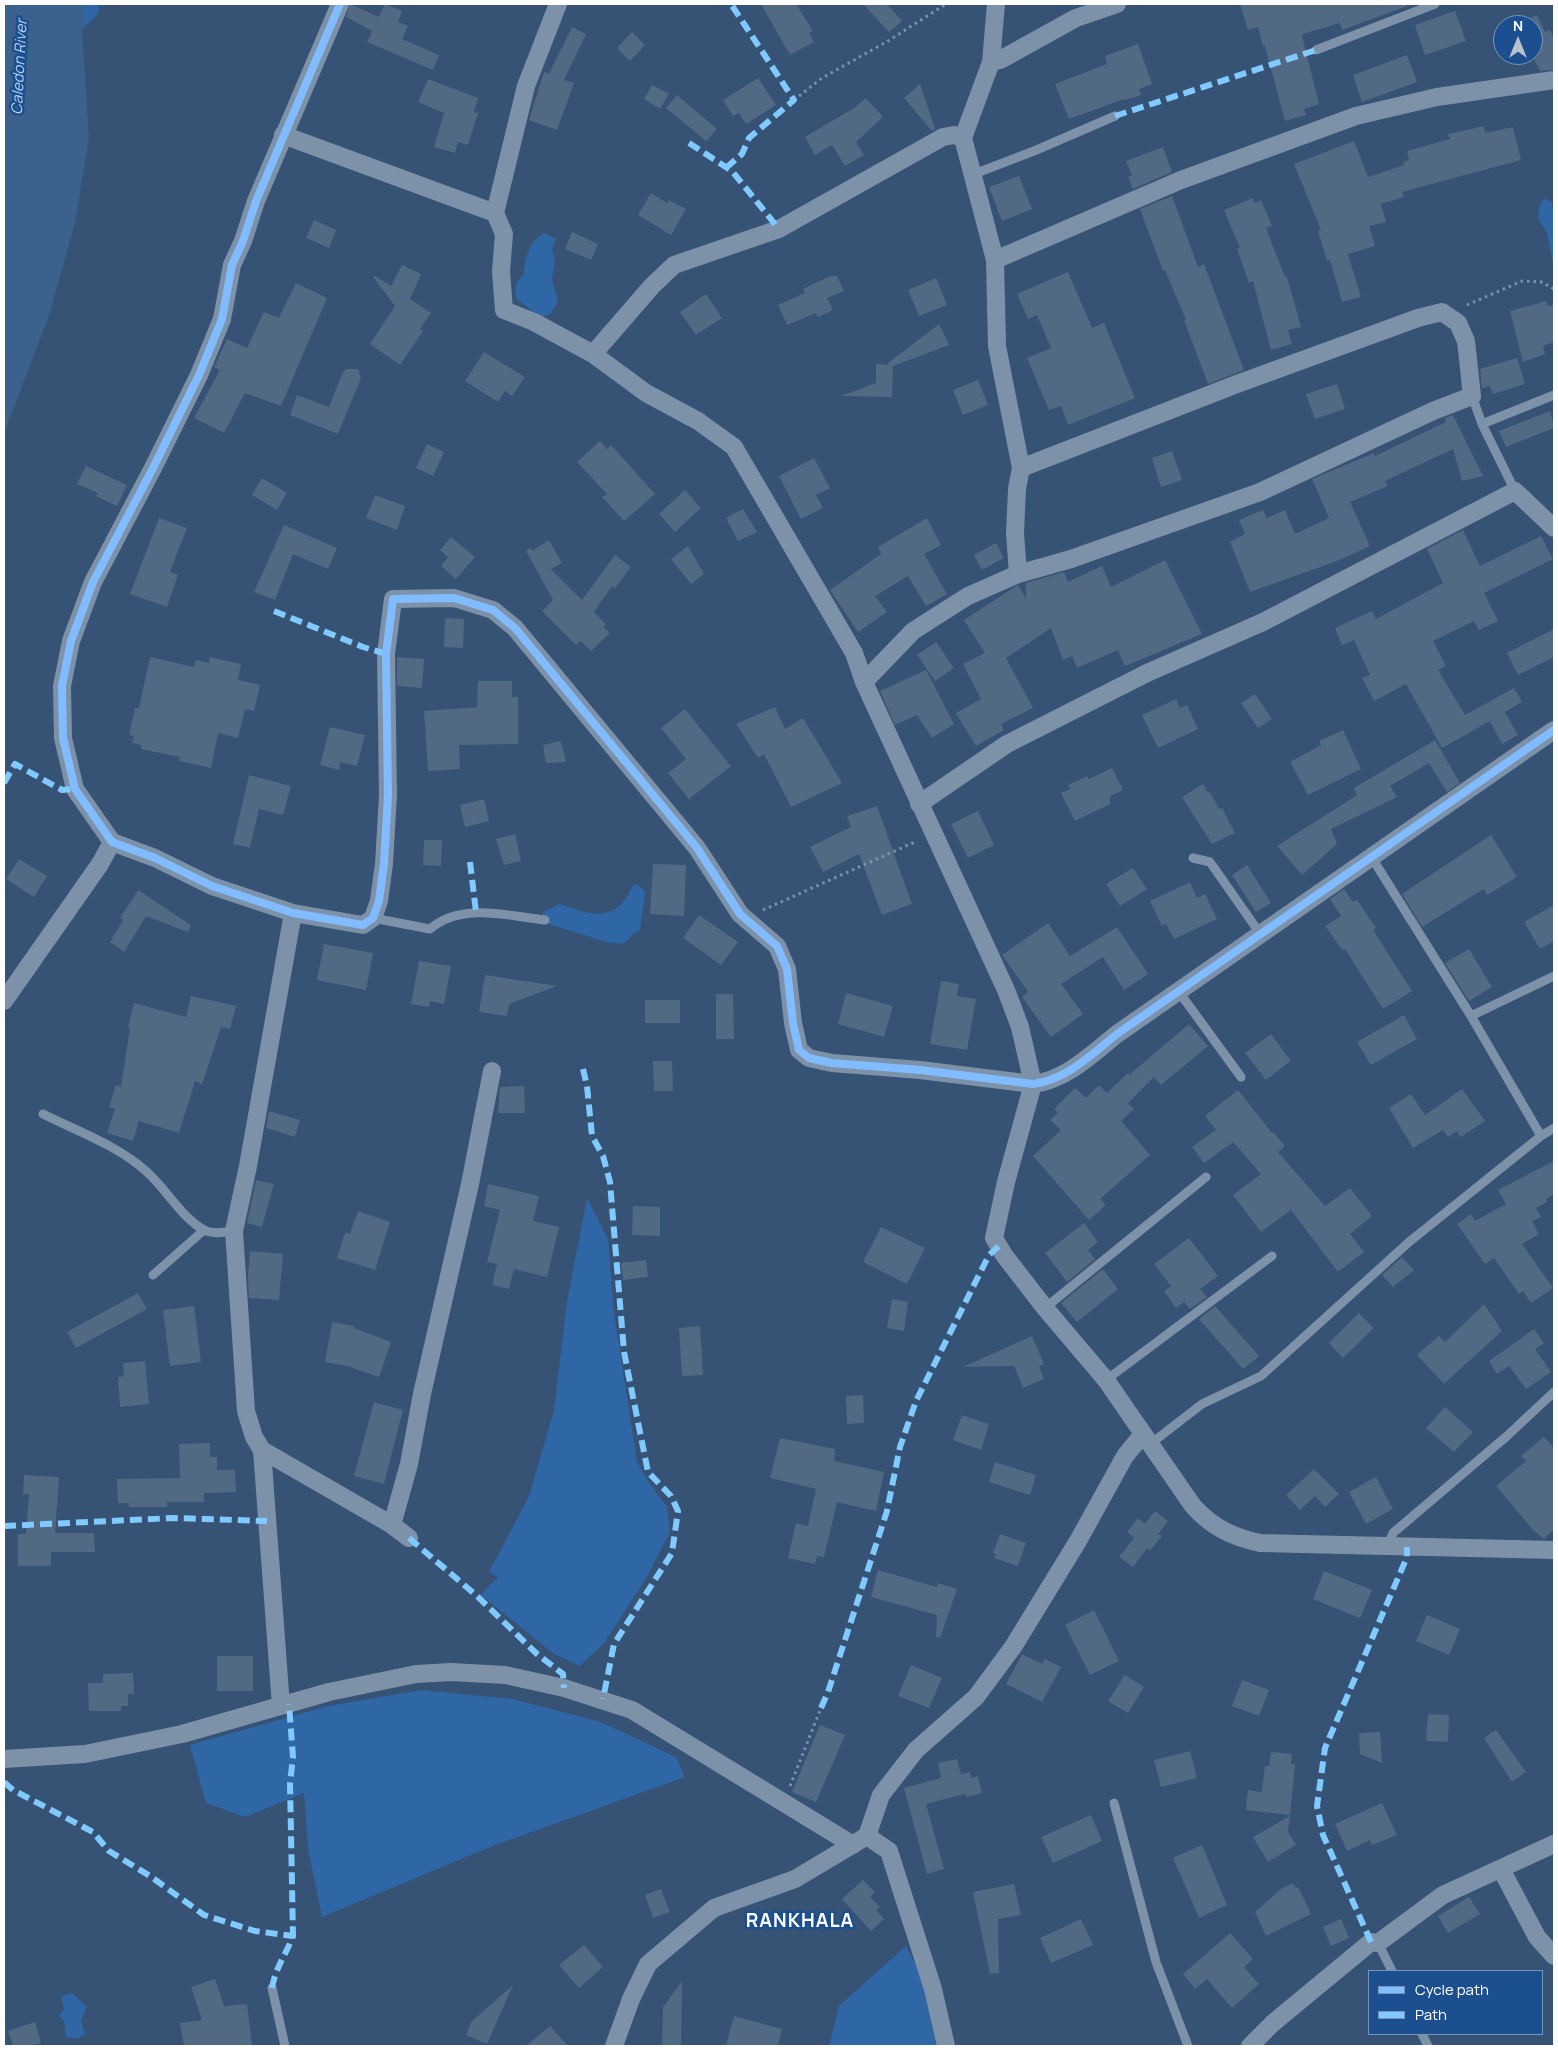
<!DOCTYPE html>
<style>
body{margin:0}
#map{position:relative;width:1558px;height:2050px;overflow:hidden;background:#365274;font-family:Manrope,sans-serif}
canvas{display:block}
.frame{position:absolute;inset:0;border:5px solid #fff;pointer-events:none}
.legend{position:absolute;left:1368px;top:1970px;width:175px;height:65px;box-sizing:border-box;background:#1b4f8f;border:1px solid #7695bc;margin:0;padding:6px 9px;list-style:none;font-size:15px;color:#fff}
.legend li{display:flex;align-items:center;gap:10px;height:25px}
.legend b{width:25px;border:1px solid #7695bc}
.north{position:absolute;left:1493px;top:15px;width:50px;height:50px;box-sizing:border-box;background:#1b4f8f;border:1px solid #7695bc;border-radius:50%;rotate:0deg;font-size:14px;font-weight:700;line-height:20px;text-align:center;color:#fff}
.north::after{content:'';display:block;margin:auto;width:18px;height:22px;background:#b9c2ce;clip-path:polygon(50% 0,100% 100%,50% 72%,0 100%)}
</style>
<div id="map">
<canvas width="1558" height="2050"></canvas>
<div class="frame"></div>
<ul class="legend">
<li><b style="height:6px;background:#80bcff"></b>Cycle path</li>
<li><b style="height:6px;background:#80caff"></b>Path</li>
</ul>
<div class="north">N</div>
</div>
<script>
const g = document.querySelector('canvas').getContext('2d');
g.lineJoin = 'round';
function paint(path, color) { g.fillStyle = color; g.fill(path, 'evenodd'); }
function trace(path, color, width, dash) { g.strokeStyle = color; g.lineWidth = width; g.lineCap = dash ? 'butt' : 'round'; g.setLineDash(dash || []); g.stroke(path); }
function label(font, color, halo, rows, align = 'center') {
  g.font = font + ' Manrope,sans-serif'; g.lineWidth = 5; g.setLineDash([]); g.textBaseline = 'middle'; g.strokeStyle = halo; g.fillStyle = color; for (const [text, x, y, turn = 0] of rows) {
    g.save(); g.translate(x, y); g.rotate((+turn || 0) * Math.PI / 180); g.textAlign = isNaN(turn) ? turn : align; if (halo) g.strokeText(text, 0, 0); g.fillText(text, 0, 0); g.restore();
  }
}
paint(new Path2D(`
 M84 4H99L98 14 82 29Z
 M1545 198 1552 203 1554 212V268L1547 233 1538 218 1540 204Z
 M545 233 556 239 552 249 555 260 552 280 558 302 551 313 540 318 516 298C514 287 515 282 524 275 524 258 529 241 545 233Z
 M633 885H638L645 892 640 930 632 935 624 944 606 942 542 922 543 912 560 904C593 916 617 923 633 885Z
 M587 1198 608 1239 614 1313 637 1462 650 1484 667 1507 670 1532 647 1577 604 1643 580 1666 554 1654 481 1595 498 1577 489 1572 529 1496 554 1410 567 1301Z
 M421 1690 512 1699 601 1722 676 1757 685 1777 490 1847 322 1917 308 1849 304 1793 245 1817 206 1803 190 1745 328 1706Z
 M906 1946 922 1977 936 2046H829L839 2006Z
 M72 1993 87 2007 81 2021 85 2034 77 2039 66 2037 64 2021 59 2015 64 2009 61 1996Z`), '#2f66a5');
paint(new Path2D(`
 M4 4H84L82 29 89 137 75 223 49 316 4 433Z`), '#3b618d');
paint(new Path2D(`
 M350 4 379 17 385 4 402 11 398 22 408 26 402 39 439 55 433 70 367 42 372 31 346 17Z
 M761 4H796L813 31 809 33 814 42 790 55Z
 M863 4H887L902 21 889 32Z
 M1240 4H1407V6L1342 30 1340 23 1303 34 1302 36 1319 104 1304 109 1306 115 1285 121 1265 46 1263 47 1258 27 1248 30Z
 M1455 11 1466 41 1425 55 1415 25Z
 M1537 15 1545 32 1550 30 1554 39V70L1540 71 1532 55 1533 25 1518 24Z
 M572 27 586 34 564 80 574 83 557 130 529 120 544 72 549 74Z
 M632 32 645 45 630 61 617 48Z
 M1138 44 1152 84 1139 89 1141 95 1125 100 1124 99 1069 119 1055 84 1107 64 1105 56Z
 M1407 55 1417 82 1362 102 1353 75Z
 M758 78 776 105 746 124 739 113 733 116 723 100Z
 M428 79 478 98 474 112 478 113 468 145 458 142 455 153 434 147 444 113 418 102Z
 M920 84 935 129 932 131 904 98Z
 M652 85 669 94 660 109 644 99Z
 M677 95 717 129 706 141 666 108Z
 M866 98 883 117 856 142 864 155 845 166 832 145 815 155 805 137 854 108Z
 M1484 126 1485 133 1513 127 1521 160 1402 192 1404 197 1381 204 1386 222 1369 226 1375 246 1348 254 1361 297 1342 302 1330 260 1327 261 1318 231 1321 230 1294 164 1354 141 1368 177 1404 165 1403 162 1409 160 1407 151 1450 139 1448 134Z
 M1163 147 1172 172 1133 189 1128 177 1132 175 1126 161Z
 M1019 176 1032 209 1002 221 989 187Z
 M651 193 667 203 669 200 686 209 671 235 638 215Z
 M1172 196 1198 267 1204 264 1244 370 1208 384 1184 320H1186L1165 270 1163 271 1140 209Z
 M1253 198 1254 203 1261 200 1272 226 1266 228 1285 277H1287L1301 327 1288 330 1292 344 1271 350 1253 281 1249 283 1237 249 1240 248 1224 210Z
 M314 220 336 230 329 248 306 238Z
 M572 232 598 244 591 260 565 249Z
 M402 265 421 274 410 299 431 313 420 329 423 331 400 365 370 344 395 306 373 277 375 276 391 286Z
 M1068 272 1092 328 1104 323 1135 398 1068 425 1061 406 1049 410 1027 358 1051 348 1037 315 1028 319 1017 294Z
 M830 276H837L844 291 827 298 833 310 818 317 816 313 787 325 778 305 805 293 803 289Z
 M936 278 947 305 919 316 908 290Z
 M296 283 327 298 281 406 245 393 224 433 194 418 220 370 214 367 227 339 247 348 264 312 279 318Z
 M706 294 722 318 696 335 680 312Z
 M1546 301 1548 306 1554 305V342L1543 346 1545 354 1523 362 1510 311Z
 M939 324 949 345 893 366 892 397 841 396 876 383V364L889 365 888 363Z
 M484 352 525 377 512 396 505 391 498 402 465 381Z
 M1517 358 1525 384 1493 394 1490 386 1482 388 1480 369Z
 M346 369H358L361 378 338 434 290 415 297 395 329 407 342 374Z
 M978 380 988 405 963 415 953 390Z
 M1337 384 1345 409 1315 419 1306 394Z
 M1550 411 1554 428 1506 447 1499 431Z
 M1453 415 1483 476 1462 481 1453 449 1385 481 1388 486 1350 502 1370 546 1337 561 1250 592 1230 542 1245 534 1239 520 1263 510 1267 518 1285 510 1295 534 1329 518 1312 479 1374 453 1375 456 1446 422 1445 418Z
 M600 441 607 449 611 445 655 494 624 521 602 497 607 494 577 462Z
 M427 444 444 452 433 476 416 468Z
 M1172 451 1182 480 1161 487 1152 458Z
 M814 458 830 488 816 495 823 508 801 519 779 476Z
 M86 466 127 485 117 506 96 496 98 493 77 484Z
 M262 478 287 493 277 510 252 495Z
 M685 490 701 508 675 532 659 514Z
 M375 495 405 506 397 530 366 518Z
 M743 509 757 532 738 541 726 518Z
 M159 518 187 528 170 572 178 575 167 607 130 594Z
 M927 518 941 545 924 554 947 594 926 606 908 576 875 596 887 612 858 632 830 590 881 554 878 547Z
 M284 525 337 548 328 569 293 554 275 600 254 592Z
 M1463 530 1480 566 1541 536 1553 559 1484 593 1498 621 1479 630 1474 621 1433 641 1446 666 1438 670 1465 715 1514 688 1522 702 1505 712 1518 735 1502 744 1490 721 1442 748 1406 684 1374 701 1362 678 1370 675 1354 640 1342 645 1335 628 1372 611 1376 619 1443 583 1427 549Z
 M451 537 475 557 456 579 441 566 448 557 440 550Z
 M549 540 562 563 551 569 582 600 615 555 631 567 615 588 612 586 594 612 606 624 603 627 610 633 591 651 581 641 576 645 542 611 553 600 526 551 530 548 534 552 533 550Z
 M996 543 1004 558 982 570 974 555Z
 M688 546 704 574 691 584 671 559Z
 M1165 560 1202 634 1125 666 1118 650 1077 668 1072 656 1063 660 1051 628 1006 658 1033 708 1001 724 1004 730 976 746 956 713 981 699 963 664 985 653 964 620 1018 585 1026 599V583L1064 572 1068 582 1102 566 1111 587Z
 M445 618 464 619 463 648 444 647Z
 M1554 629V657L1518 675 1507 653Z
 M936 642 954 668 935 681 917 655Z
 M150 657 194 667 196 660 209 663 210 657 241 664 238 680 260 685 254 711 245 709 238 738 218 733 211 768 179 761 180 757 141 749V745L132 743 134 736 129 735 135 708H139Z
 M397 657 424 659 422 688 397 686Z
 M926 670 954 724 932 738 917 715 895 725 880 691Z
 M478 681H512V697H518V744L459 745 460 769 428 771 424 711 477 707Z
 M1255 694 1272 719 1258 728 1241 703Z
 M1176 699 1180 708 1187 705 1198 729 1158 748 1142 715Z
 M775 707 785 729 803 718 842 783 791 807 764 754 758 758 736 724Z
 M685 709 731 766 689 799 668 773 686 759 661 728Z
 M330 727 365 735 357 766 340 762 339 770 320 765Z
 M1343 730 1361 769 1308 795 1290 762 1321 745 1319 741Z
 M1435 740 1460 783 1447 792 1429 763 1390 786 1397 797 1331 829 1337 844 1302 875 1277 846 1357 795 1354 788Z
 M561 741 566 762 546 763 543 745Z
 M1112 768 1123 790 1110 796V804L1075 821 1061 793 1070 789 1068 785 1087 776 1089 779Z
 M249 775 291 786 283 815 259 809 250 848 233 844Z
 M1203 784 1208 793 1210 792 1219 809 1222 808 1235 833 1212 844 1182 797Z
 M484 799 489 821 465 827 460 805Z
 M877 806 912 904 882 915 859 854 823 872 810 847 851 827 847 816Z
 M978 811 994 845 968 858 951 824Z
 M515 834 521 861 504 865 496 839Z
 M1491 835 1517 877 1487 895 1484 889 1422 927 1402 894Z
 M424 840H442L441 866 423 865Z
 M19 859 47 876 34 897 6 879Z
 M653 864 686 865 684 916 650 914Z
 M1247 865 1271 903 1256 912 1232 875Z
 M1133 868 1147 889 1120 906 1106 884Z
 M1190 882 1197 898 1205 894 1217 919 1174 939 1166 924 1162 926 1150 901Z
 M1344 889 1353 902 1357 900 1376 928 1373 930 1412 991 1383 1009 1345 949 1342 950 1325 926 1341 916 1330 899Z
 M138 890 191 925 188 932 146 916 124 952 110 942 123 920 120 918Z
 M1554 905V941L1540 949 1524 922Z
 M699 915 738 942 721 965 683 938Z
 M1048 923 1070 956 1117 927 1148 974 1124 990 1103 957 1061 984 1083 1014 1051 1037 1022 997 1028 992 1002 955Z
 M324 944 373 953 366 990 317 980Z
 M1469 949 1492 987 1469 1001 1445 963Z
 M419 961 451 966 444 1004 430 1001 429 1007 411 1004Z
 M485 975 557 986 509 1004 507 1016 479 1012Z
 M941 981 959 984 957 996 976 999 967 1050 930 1044Z
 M846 993 893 1006 884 1037 838 1024Z
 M716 994H733L734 1039H716Z
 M191 996 236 1006 230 1029 221 1027 202 1084 195 1081 179 1133 139 1121 133 1141 107 1133 115 1109 109 1107 116 1085 121 1087 130 1028 128 1027 134 1003 186 1017Z
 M645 1000H680V1023H645Z
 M1404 1015 1417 1039 1371 1065 1357 1042Z
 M1189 1024 1208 1046 1161 1085 1154 1077 1128 1103 1134 1109 1121 1121 1150 1155 1100 1199 1106 1205 1089 1220 1033 1156 1061 1130 1050 1120 1058 1113 1054 1109 1075 1088 1086 1098 1099 1085 1107 1093 1128 1073 1129 1075Z
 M1271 1034 1291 1061 1266 1080 1245 1053Z
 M653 1061H672L673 1091H654Z
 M524 1086 525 1113H498L500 1087Z
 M1462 1089 1485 1121 1461 1137 1457 1131 1448 1137 1443 1130 1413 1148 1389 1108 1411 1094 1425 1115Z
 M1238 1090 1272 1133 1273 1132 1285 1146 1278 1152 1325 1206 1350 1188 1372 1216 1350 1234 1364 1252 1338 1272 1291 1210 1261 1232 1233 1195 1261 1174 1233 1142 1204 1163 1192 1147 1216 1130 1205 1116Z
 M269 1111 300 1120 295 1137 266 1128Z
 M1554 1161V1194L1546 1199 1547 1202 1536 1208 1541 1217 1532 1221 1539 1234 1522 1244 1553 1288 1531 1303 1523 1291 1519 1294 1494 1258 1485 1264 1457 1224 1471 1214 1475 1221 1506 1204 1498 1190Z
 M256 1180 274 1184 262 1227 247 1223Z
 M488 1184 539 1196 533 1221 559 1227 547 1277 514 1269 509 1289 492 1285 497 1264 487 1262 500 1210 484 1206Z
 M633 1206 660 1207V1236L632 1235Z
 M358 1211 390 1222 375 1270 337 1258 345 1233 350 1234Z
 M1084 1223 1098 1242 1088 1250 1095 1259 1067 1282 1045 1253Z
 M881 1227 925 1248 907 1284 863 1262Z
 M1189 1238 1218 1276 1200 1289 1207 1297 1190 1309 1184 1302 1176 1308 1164 1291 1171 1286 1154 1264Z
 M250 1251 283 1254 279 1300 249 1298 248 1277Z
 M1402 1257 1414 1270 1393 1287 1382 1275Z
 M646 1260 648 1277 623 1280 621 1263Z
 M1103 1269 1118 1289 1077 1322 1061 1303Z
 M138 1293 147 1309 76 1348 67 1332Z
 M892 1299 908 1302 904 1331 887 1328Z
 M1484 1304 1502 1331 1444 1384 1417 1355 1439 1336 1445 1342Z
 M194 1306 201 1362 170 1366 163 1310Z
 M1215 1306 1259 1356 1243 1369 1199 1319Z
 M1359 1313 1374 1328 1343 1358 1329 1343Z
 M332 1322 354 1326V1328L391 1342 379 1377 347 1366 325 1362Z
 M700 1326 703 1375 682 1376 679 1328Z
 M1534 1329 1544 1343 1535 1349 1551 1372 1526 1389 1509 1366 1497 1374 1489 1361Z
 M1032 1336 1044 1364 1039 1366 1044 1379 1023 1388 1014 1366 963 1367Z
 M145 1361 149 1404 120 1407 118 1377 124 1376 123 1363Z
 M863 1395 864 1423 847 1424 846 1396Z
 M374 1402 403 1410 384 1484 354 1476Z
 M1445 1407 1473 1432 1454 1452 1426 1428Z
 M962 1415 989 1424 981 1450 953 1440Z
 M1544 1437 1554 1448V1529L1544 1539 1533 1530 1496 1486 1526 1461 1521 1456Z
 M780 1438 835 1449 834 1461 884 1472 876 1511 837 1502 824 1557 817 1556 815 1564 788 1558 796 1523 808 1526 816 1489 770 1478Z
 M210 1443V1457H217V1470H235L236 1492 204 1493V1502H167V1507H129V1503H118L117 1479 180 1478 179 1444Z
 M995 1462 1036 1475 1030 1495 989 1482Z
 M1314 1469 1339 1494 1325 1507 1315 1496 1300 1510 1286 1495Z
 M24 1475 59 1477 55 1533H94L95 1552H51V1566H18V1534H26L29 1494H23Z
 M1376 1477 1393 1509 1366 1524 1349 1492Z
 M1155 1511 1168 1521 1158 1534 1162 1536 1150 1551 1147 1548 1133 1567 1119 1557 1134 1538 1127 1532 1138 1518 1145 1524Z
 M1000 1534 1026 1543 1018 1566 994 1558 996 1554 993 1553Z
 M878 1570 937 1587 938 1583 957 1589 940 1638 936 1637 937 1615 871 1597Z
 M1324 1571 1372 1590 1360 1618 1313 1599Z
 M1094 1610 1119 1661 1090 1675 1065 1625Z
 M1427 1615 1460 1629 1449 1655 1416 1641Z
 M1022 1654 1042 1664 1045 1659 1061 1667 1042 1702 1006 1684Z
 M217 1656H253V1691H217Z
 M911 1665 942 1678 929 1708 898 1696Z
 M133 1673 134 1694H128V1706H121V1711H89L88 1683H103V1674Z
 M1125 1675 1144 1687 1128 1713 1108 1701Z
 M1242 1680 1269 1690 1259 1716 1232 1706Z
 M1428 1714 1449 1715 1448 1742 1426 1741Z
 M820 1725 845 1735 816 1802 792 1792Z
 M1496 1730 1526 1772 1512 1782 1484 1738Z
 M1380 1732 1382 1763 1360 1754 1359 1733Z
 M1190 1751 1197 1778 1161 1787 1154 1760Z
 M1271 1752 1292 1754 1291 1764H1295L1290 1815 1246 1810 1248 1790 1262 1792 1265 1766H1269Z
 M957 1759 961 1774 970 1772 971 1778 978 1776 982 1793 966 1797 965 1794 926 1804 944 1869 927 1874 904 1788 941 1778 938 1763Z
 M1382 1803 1397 1835 1372 1845 1370 1840 1347 1851 1335 1824Z
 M1091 1815 1102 1841 1053 1863 1041 1837Z
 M1290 1816 1288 1832 1296 1845 1268 1862 1253 1837Z
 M1202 1845 1227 1905 1199 1918 1173 1858Z
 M863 1880 875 1892 870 1897 880 1907 876 1910 884 1919 871 1931 842 1899Z
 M1293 1883 1296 1888 1298 1887 1311 1914 1266 1936 1255 1912 1281 1889Z
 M1014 1884 1021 1915 998 1919 999 1973 990 1974 973 1892Z
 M661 1889 670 1912 653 1918 645 1895Z
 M1469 1897 1480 1914 1448 1933 1438 1916Z
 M1081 1919 1093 1945 1051 1963 1040 1938Z
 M1341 1919 1349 1938 1331 1946 1323 1927Z
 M1230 1933 1253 1959 1244 1967 1259 1984 1232 2008 1207 1979 1195 1989 1183 1974Z
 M584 1945 603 1967 579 1988 559 1965Z
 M215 1979 224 2006 247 2004 252 2046H184L180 2023 202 2020 191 1987Z
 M682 1981 681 2046H662L663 2007Z
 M513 1985 487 2044 466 2035 471 2022Z
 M734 2016 782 2029 778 2046H726Z
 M35 2022 41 2043 29 2046H13L8 2031Z
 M550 2026 568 2046H526Z`), '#526984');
trace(new Path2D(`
 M794 100 822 78 888 41 946 4
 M1467 305 1522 281 1542 282 1554 289
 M763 910 917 841
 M790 1786 821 1708`), '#7d92a8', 3, [2.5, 4]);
trace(new Path2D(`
 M1316 50 1435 4
 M974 174 1034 151 1115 116
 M1472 396 1482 424 1515 491
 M1482 424 1554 395
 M1193 858 1210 862 1261 935
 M1372 858 1471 1016 1541 1136
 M373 918 430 929C461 902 507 916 545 920
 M1179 992 1241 1077
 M1471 1016 1554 976
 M43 1114C77 1131 119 1146 147 1172 167 1190 181 1217 204 1230 214 1235 224 1232 234 1231
 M153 1275 204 1230
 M1045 1308 1206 1177
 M1106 1380 1272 1256
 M1149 1445 1202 1404 1261 1376 1409 1242 1541 1136 1554 1128
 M1387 1548 1393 1533 1507 1436 1554 1392
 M1114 1803 1156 1962 1188 2046
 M1378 1943 1392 1971
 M272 1988 285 2046
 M1422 2034 1428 2046`), '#7d92a8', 9);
trace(new Path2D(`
 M340 4 256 201 243 241 232 265 222 319 199 375 153 468 93 582 71 641 62 686 63 738 75 789 112 842 155 858 212 886 293 913 363 925 373 918 379 901 384 864 388 795 386 654 393 599 454 598 493 610 515 628 697 848 740 914 777 946 787 969 793 1023 799 1050 809 1058 832 1063 920 1070 1033 1084C1066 1080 1092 1054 1117 1034L1554 730
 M996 4 991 62 963 138 995 260 997 346 1021 468 1017 489 1015 533 1018 574
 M991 62 1000 60 1076 18 1117 4
 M283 135 495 213 526 86 558 4
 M495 213 504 234 501 271 504 310 534 322 593 354 646 393 698 421 734 447 854 653 864 682 1006 990 1020 1027 1033 1084 1006 1182 994 1238 1004 1255 1045 1308 1106 1380 1193 1506C1212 1527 1232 1537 1260 1543L1554 1550
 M995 260 1181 180 1356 116 1437 97 1554 80
 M593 354 652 286 674 265 779 229 943 137 954 135 963 138
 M864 682 913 631 968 596 1018 574 1071 559 1260 492 1433 411 1472 396 1466 341 1458 323 1442 312 1418 318 1237 384 1021 468
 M919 804 1007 744 1147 673 1263 622 1515 491 1554 528
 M4 1001 100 864 112 842
 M262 1450 392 1525 409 1538
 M392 1525 409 1464 422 1394 470 1184 492 1071
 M281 1706 262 1450 254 1437 246 1411 234 1231 248 1166 293 913
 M4 1759 85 1754 182 1734 329 1692 416 1674 451 1672 505 1675 564 1688 632 1710 853 1845
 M867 1836 889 1851 933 1989 946 2046
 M1501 1869 1537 1937 1554 1956
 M614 2046 631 1999 648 1964 714 1908 795 1879 867 1836 881 1795 916 1750 976 1697 1013 1647 1078 1541 1125 1456 1143 1434
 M1250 2046 1273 2023 1371 1942 1378 1943 1443 1895 1554 1844`), '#7d92a8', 18);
trace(new Path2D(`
 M1115 116 1316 50
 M689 143 732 171 779 229
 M726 168 742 154 749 138 794 100 731 4
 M274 611 363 647 386 654
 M4 783 15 764 62 790 75 789
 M470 862 476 912
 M583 1069 587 1086 592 1136 603 1156 610 1182 624 1352 648 1472 671 1496 678 1511 672 1553 614 1644 603 1699
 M4 1526 173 1518 267 1521
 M409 1538 477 1596 537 1654 563 1674 564 1688
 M821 1708 828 1692 887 1511 900 1447 916 1401 989 1255 999 1246
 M4 1782 13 1790 93 1832 109 1851 150 1876 204 1915 255 1931 293 1936
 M1371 1942 1323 1835 1317 1806 1325 1748 1407 1557V1547
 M272 1988C276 1966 285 1957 293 1936L290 1783 293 1757 289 1704`), '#80caff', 6, [12, 6]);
trace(new Path2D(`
 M340 4 256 201 243 241 232 265 222 319 199 375 153 468 93 582 71 641 62 686 63 738 75 789 112 842 155 858 212 886 293 913 363 925 373 918 379 901 384 864 388 795 386 654 393 599 454 598 493 610 515 628 697 848 740 914 777 946 787 969 793 1023 799 1050 809 1058 832 1063 920 1070 1033 1084C1066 1080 1092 1054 1117 1034L1554 730`), '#80bcff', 8);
label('italic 15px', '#b5d3f5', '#1b4f8f', [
 ["Caledon River",20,67,-87]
]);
g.letterSpacing = '1px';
label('bold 19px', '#fff', '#1b4f8f', [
 ["RANKHALA",800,1922]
]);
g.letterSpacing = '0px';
</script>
